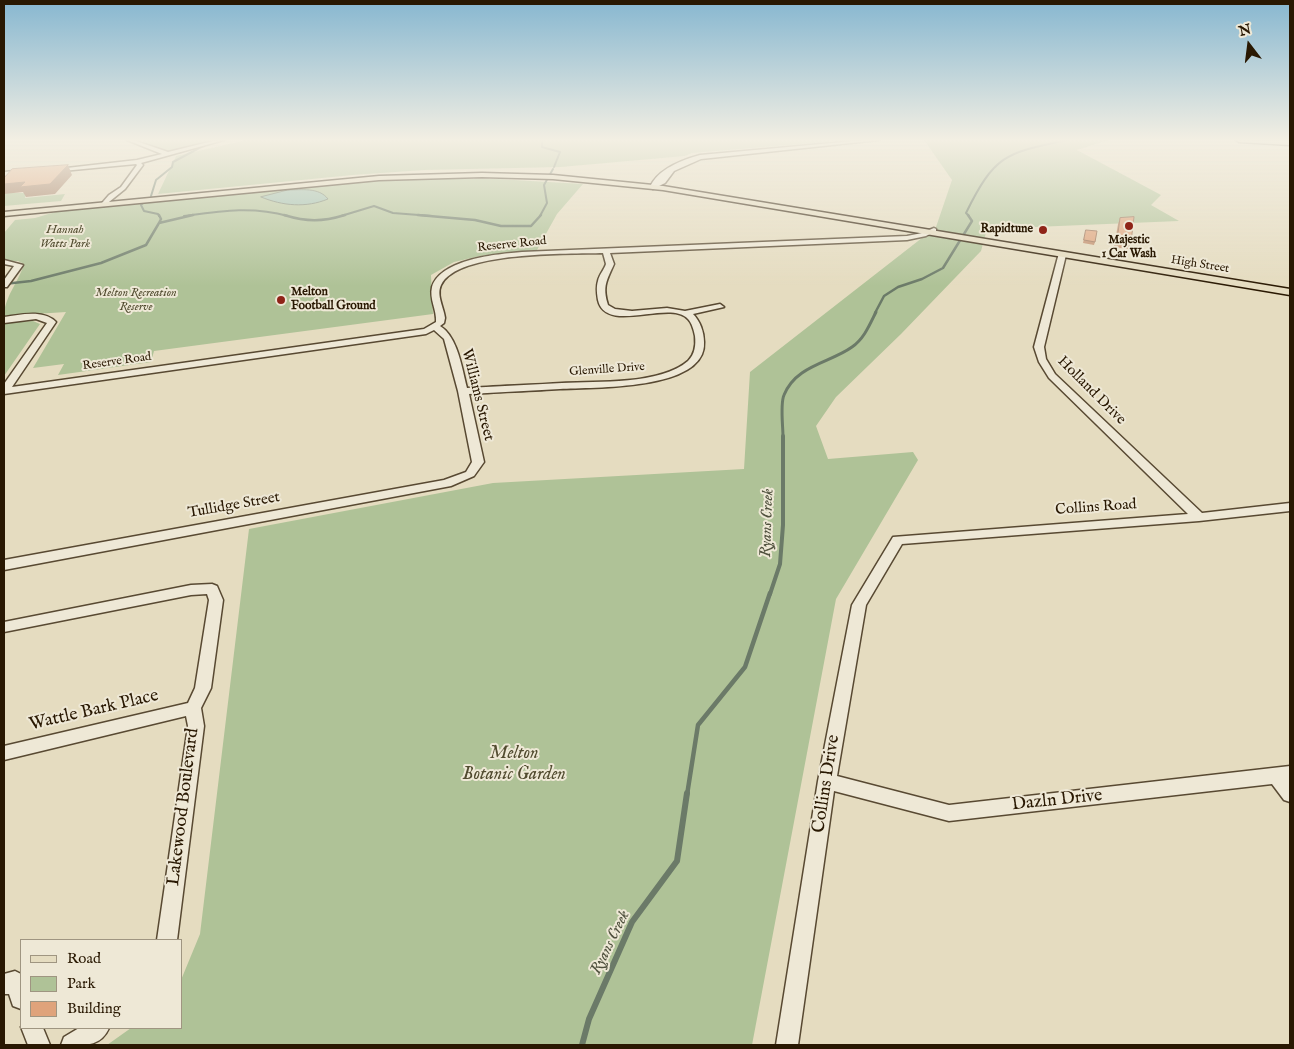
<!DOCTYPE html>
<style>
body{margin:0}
#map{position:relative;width:1294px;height:1049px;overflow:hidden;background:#e5dcc0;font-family:"IM FELL English",serif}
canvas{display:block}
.frame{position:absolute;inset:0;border:5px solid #291802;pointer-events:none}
.legend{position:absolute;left:20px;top:939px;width:162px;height:90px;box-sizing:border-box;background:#eee8d6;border:1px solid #9f9581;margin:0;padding:6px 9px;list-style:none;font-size:15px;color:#291802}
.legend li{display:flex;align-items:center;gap:10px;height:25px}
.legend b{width:25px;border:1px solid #9f9581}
.north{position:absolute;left:1224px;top:20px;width:50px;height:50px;-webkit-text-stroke:4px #eee8d6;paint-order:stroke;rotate:345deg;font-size:14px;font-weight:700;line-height:20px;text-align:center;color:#291802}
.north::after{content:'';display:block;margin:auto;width:18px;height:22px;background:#291802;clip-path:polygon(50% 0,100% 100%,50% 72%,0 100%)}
</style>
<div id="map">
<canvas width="1294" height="1049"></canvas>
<div class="frame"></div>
<ul class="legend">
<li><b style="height:6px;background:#e5dcc0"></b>Road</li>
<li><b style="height:14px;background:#afc297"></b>Park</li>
<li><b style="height:14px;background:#dfa37b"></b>Building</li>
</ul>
<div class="north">N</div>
</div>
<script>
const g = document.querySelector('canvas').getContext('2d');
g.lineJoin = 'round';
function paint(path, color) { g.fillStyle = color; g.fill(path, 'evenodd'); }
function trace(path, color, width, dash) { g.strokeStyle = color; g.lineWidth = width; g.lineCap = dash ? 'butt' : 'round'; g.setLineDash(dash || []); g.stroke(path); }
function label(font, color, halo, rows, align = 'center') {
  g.font = font + ' "IM FELL English",serif'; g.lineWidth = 4; g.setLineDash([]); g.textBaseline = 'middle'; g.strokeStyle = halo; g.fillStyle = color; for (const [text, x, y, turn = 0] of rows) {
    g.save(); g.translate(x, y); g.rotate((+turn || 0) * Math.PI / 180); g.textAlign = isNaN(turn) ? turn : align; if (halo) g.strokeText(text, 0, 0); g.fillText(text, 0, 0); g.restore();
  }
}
paint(new Path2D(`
 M139 140H220L169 152Z
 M246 140H850L692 153 685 156 561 167 424 170 353 175 158 194 176 156Z
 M924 140H1109L1077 150 1161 195 1151 205 1179 221 987 229 981 251 901 334 836 397 816 426 828 459 913 452 918 460 836 599 752 1045H107L131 1028H181V980L200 934 249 529 493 483 744 469 750 372 936 227 952 180Z
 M434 178 497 179 583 184 557 214 537 250 480 256 454 262 431 275 433 314 154 351 151 362 58 375 64 364 33 368 66 312 4 316C4 298 19 281 24 264L18 261H4V233L15 220 35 218 62 210 351 182Z
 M4 193H26L25 198 65 194 61 201 4 206Z
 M33 321 40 324 4 376V323Z`), '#afc297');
const water = new Path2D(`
 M288 190C301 190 319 187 328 199 306 208 283 206 261 197Z`);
paint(water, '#97bcac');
trace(water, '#6b7a68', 1);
trace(new Path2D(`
 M205 140 206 142
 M542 140V147L560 152 554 167
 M151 196 156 180 172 167 173 162 205 145
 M145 201 141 205 144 211 158 214 159 216
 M184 216C221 211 252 206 288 216
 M341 216 374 206 393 213 432 216
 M540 216 547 203 544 185 553 169
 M969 216 966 213C995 154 1006 153 1067 140`), '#6b7a68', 2);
trace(new Path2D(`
 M159 215 161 219 159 223
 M284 215C307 222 322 222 345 215
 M418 215 475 220 501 226H531L541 215
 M4 284 31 281 101 263 146 245 159 223 193 215
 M875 313 884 296 898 287 922 279 943 268 972 221 968 215`), '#6b7a68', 2.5);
trace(new Path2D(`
 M783 437C783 426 780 404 784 395 796 365 830 363 852 347 864 339 870 324 876 312`), '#6b7a68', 3);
trace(new Path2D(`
 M770 594 780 564 783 525V436`), '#6b7a68', 4);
trace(new Path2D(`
 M687 795 698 725 745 667 770 593`), '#6b7a68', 4.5);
trace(new Path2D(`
 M582 1045 589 1019 632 922 677 861 687 793`), '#6b7a68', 6);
const minor = new Path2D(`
 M127 140H133L168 152 217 140H224L141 163 143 165 125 189 104 206 101 204 102 203 109 195 121 187 137 165 136 164 52 172 49 170 137 160 162 154Z
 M865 140H879L701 159 674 171 665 183 653 189 650 187C658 169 682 160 700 155Z
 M25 170 27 173 4 176V172Z
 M934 228 936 229V231L926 236 907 240 610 253 614 264C607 280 602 286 608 305L615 309 632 311 667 308 685 311 720 304 724 307 693 314C700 321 704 332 704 342 707 391 592 387 560 389 530 391 499 392 469 394L484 462 474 476 451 486 4 570V560L444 480 466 472 472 462 458 391 444 339 434 330 426 334 4 394V384L47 323 36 319 4 323V317C20 315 43 309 56 322L12 387 424 329 436 322C437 310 429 299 432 287 441 259 497 254 522 252L907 236 922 233ZM603 253 606 264C604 270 599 275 598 281 596 287 597 294 598 300 606 335 670 299 688 319 692 323 694 331 695 336 696 345 695 354 688 361 660 385 598 381 562 383 530 385 499 386 467 388 462 369 458 337 440 326L444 323 445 318C444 308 436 295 441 285 457 251 569 254 603 253Z
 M1059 253 1066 255 1044 347 1046 359 1055 374 1202 513 1290 503V511L1199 521 902 544 866 605 837 776 949 805 1290 766V802L1284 800 1272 784 949 821 834 791 798 1045H776L818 781 852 605 893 537 1188 514 1049 378 1039 362 1034 347Z
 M4 260 23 265 7 287H4V280L14 266 4 264Z
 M212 584 217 586 223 600 211 688 201 708 204 726 177 940H157L188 726 186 716 4 760V746L188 703 195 688 209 600 207 594 191 595 4 632V622L191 585Z
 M15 971 21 974V1009L13 1006 9 994H4V974Z
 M21 1027 43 1028 50 1045H28Z
 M79 1028H109C100 1049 80 1045 61 1045L64 1037Z`);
const major = new Path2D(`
 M1236 140 1290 141V145L1239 142Z
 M482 173 553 175 663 186 1290 289V295L663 190 553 179 482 177 379 180 4 216V212L379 176Z`);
trace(minor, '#584932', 3);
trace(major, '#291802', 3);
paint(minor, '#eee8d6');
paint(major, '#e5dcc0');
paint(new Path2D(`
 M1120 218 1131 242 1128 249 1114 247 1118 224Z
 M1086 230 1095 242 1094 245 1083 243Z`), '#c08c6a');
paint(new Path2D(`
 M68 165 72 175 55 194 26 197 23 192 4 194V184Z`), '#9c7256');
const building = new Path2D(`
 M68 165 50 184 20 187 25 182 4 184V178L12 169Z
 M1134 217 1131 242 1117 240 1120 218Z
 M1086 230 1097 231 1095 242 1084 240Z`);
paint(building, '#dfa37b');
trace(building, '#9c7256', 1);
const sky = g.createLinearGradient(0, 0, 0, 286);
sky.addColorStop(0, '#87b7d0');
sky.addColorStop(0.49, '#f3efe3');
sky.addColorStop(1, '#f3efe300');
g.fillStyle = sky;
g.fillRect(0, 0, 1294, 286);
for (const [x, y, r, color] of [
 [1129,226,5,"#8f2418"],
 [1043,230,5,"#8f2418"],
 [281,300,5,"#8f2418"]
]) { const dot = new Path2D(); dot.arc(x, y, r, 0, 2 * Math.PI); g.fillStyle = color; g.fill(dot); trace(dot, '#eee8d6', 2); }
label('bold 12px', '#291802', '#eee8d6', [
 ["Rapidtune",1033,230],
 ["Majestic",1129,241,"center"],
 ["1 Car Wash",1129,255,"center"],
 ["Melton",291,293,"left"],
 ["Football Ground",291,307,"left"]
], 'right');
label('italic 12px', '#514b2f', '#eee8d6', [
 ["Hannah",65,231],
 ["Watts Park",65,245],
 ["Melton Recreation",136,294],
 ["Reserve",136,308]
]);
label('12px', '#291802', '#eee8d6', [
 ["Reserve Road",512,245,-6],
 ["High Street",1200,265,9],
 ["Reserve Road",117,362,-8],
 ["Glenville Drive",607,370,-4]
]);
label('15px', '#291802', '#eee8d6', [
 ["Holland Drive",1091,391,45],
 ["Williams Street",477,395,76],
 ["Tullidge Street",234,506,-10],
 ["Collins Road",1096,508,-4]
]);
label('italic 16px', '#50513e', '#eee8d6', [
 ["Ryans Creek",768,523,-88],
 ["Ryans Creek",611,943,-64]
]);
label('18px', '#291802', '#eee8d6', [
 ["Wattle Bark Place",94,711,-13],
 ["Collins Drive",827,784,-81],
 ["Dazln Drive",1057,801,-6],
 ["Lakewood Boulevard",184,807,-83]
]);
label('italic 18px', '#514b2f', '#eee8d6', [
 ["Melton",514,754],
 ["Botanic Garden",514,775]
]);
</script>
